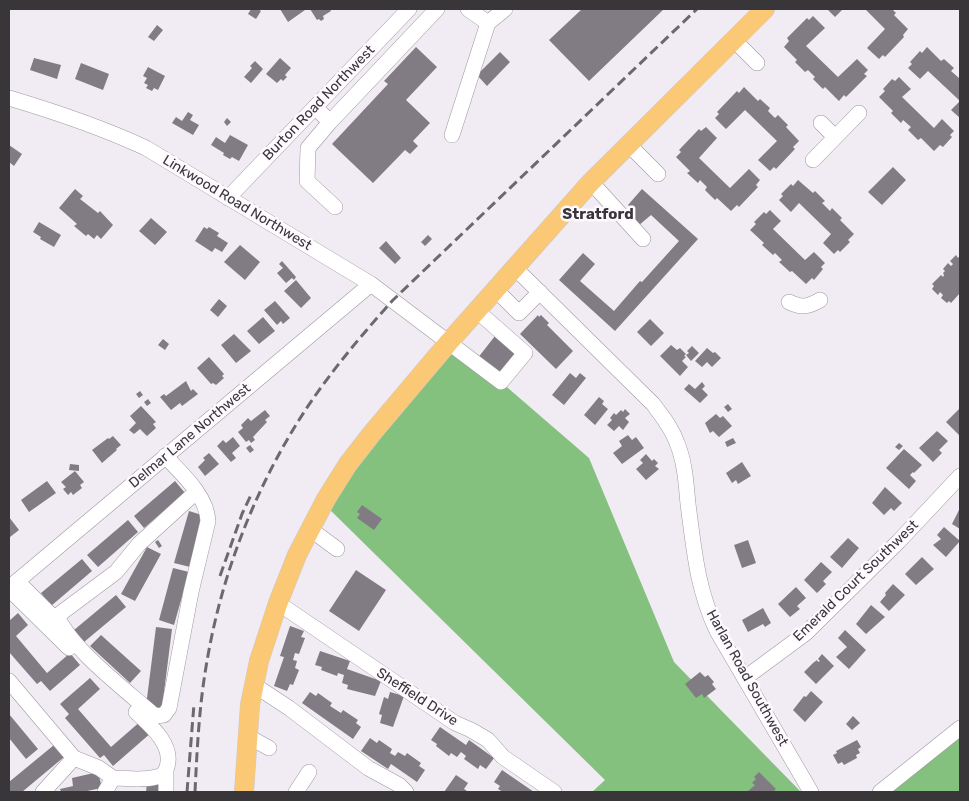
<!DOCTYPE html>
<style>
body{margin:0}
#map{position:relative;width:969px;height:801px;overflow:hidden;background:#f1ebf3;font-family:Rubik,sans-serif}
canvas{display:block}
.frame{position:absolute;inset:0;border:10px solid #383639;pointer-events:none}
</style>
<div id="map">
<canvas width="969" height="801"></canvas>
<div class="frame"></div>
</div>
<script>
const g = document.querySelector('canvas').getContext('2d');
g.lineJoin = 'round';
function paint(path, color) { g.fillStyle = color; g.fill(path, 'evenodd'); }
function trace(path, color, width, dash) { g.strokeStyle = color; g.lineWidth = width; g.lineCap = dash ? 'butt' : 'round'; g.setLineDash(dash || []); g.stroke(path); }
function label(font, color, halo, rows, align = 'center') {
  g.font = font + ' Rubik,sans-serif'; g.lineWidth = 5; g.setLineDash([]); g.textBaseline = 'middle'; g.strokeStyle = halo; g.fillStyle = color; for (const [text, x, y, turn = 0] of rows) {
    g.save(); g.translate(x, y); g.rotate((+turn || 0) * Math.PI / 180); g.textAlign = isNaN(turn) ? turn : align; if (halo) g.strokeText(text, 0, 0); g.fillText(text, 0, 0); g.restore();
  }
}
paint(new Path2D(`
 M457 344 589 458 674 662 801 792H592L605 780 324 504Z
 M960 736V792H890Z`), '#85c17e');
paint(new Path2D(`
 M251 9H258L261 11 256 19 248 14Z
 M280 9H304L305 10 288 22Z
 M310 9H330L331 11 323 16 324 19 321 21 319 19 317 20Z
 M582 9H664L589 81 549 40Z
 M827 9H843L835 17Z
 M865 9H892L896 13 894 15 908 29 903 35 904 37 885 57 883 55 879 59 867 48 885 29Z
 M813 16 825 28 806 46 838 77 857 59 868 70 864 74 867 76 846 97 844 95 839 101 825 87 823 89 813 79 815 77 808 70 805 72 795 62 797 60 784 47 789 41 787 38 807 18 809 20Z
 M157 25 163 30 154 41 148 37Z
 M416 47 437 67 406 100 430 123 413 141 418 146 410 154 405 150 373 183 332 144 388 84 384 81Z
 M927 47 941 61 944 59 954 68 951 71 959 78 960 77V118L951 110 960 101 928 71 920 79 908 68 912 64 910 62 920 51 922 53Z
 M500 52 510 62 487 86 477 75Z
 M34 58 61 65 57 79 30 70Z
 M280 58 291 68 285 75 287 77 283 81 281 79 277 83 266 74Z
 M255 61 263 69 251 83 244 77 252 68 250 66Z
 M81 63 109 74 103 90 75 79Z
 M148 67 165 76 158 90 154 88 152 91 146 88 148 85 144 83 147 78 143 76Z
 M899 77 911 89 902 97 934 128 942 119 954 131 950 135 952 137 943 147 940 145 934 151 921 138 918 140 908 130 911 127 903 120 901 123 891 113 893 111 879 97 885 91 883 89 892 79 895 81Z
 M744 87 758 101 760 99 770 108 768 111 775 118 778 115 788 125 786 127 799 141 793 147 795 149 776 169 774 167 770 171 758 160 777 141 745 110 726 129 715 118 719 114 717 112 737 91 739 93Z
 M188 112 193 115 190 120 199 125 193 135 172 123 176 117 182 121Z
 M227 118 231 122 227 126 224 122Z
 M706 127 717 138 699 158 730 188 749 169 760 180 756 185 758 187 739 207 737 205 731 211 717 198 715 200 705 190 707 187 700 180 698 183 687 173 690 171 676 157 681 152 679 150 699 129 701 131Z
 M230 135 248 145 239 161 232 157 230 159 223 155 224 153 211 145 216 137 225 143Z
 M9 145 22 154 14 166 9 162Z
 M893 167 906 180 882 205 868 192Z
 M798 180 813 193 815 191 825 201 822 203 830 211 832 208 842 218 840 220 854 234 848 240 850 242 840 252 838 250 834 254 823 243 831 234 799 203 791 212 779 200 783 196 781 194 791 184 793 186Z
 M75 189 83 196 80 199 98 213 100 211 113 225 101 239 97 235 94 239 88 234 86 236 74 226 77 224 59 208Z
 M642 189 698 239 615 331 559 280 583 253 595 264 580 281 614 311 640 281 642 282 679 241 651 215 638 226 625 215 631 208 628 205Z
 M770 210 781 221 773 229 805 260 814 252 825 263 821 267 823 269 814 280 812 278 806 284 792 271 790 272 779 262 782 260 775 253 773 255 762 245 764 243 750 230 756 224 754 222 764 212 766 214Z
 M151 218 167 232 155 245 139 231Z
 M39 222 61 235 54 247 40 239 41 237 33 232Z
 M204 227 207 229 209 227 219 233 217 236 228 243 222 252 215 248 212 252 195 241Z
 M428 235 432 239 425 246 421 242Z
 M386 241 401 258 395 264 379 248Z
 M240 245 260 262 245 280 224 262Z
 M956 255 958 258 960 255V290L959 292 960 293 951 303 949 301 947 303 941 298 943 295 940 292 938 295 932 289 934 286 932 284 941 275 943 277 944 275 943 273 945 271 943 269 948 263 951 266 953 264 950 261Z
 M282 261 296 277 294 280 292 278 286 283 277 273 283 268 279 264Z
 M296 280 311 298 301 308 284 291Z
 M219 299 227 306 218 317 210 310Z
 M275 301 290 318 283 324 281 321 277 325 264 310Z
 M538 315 539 317 541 315 549 323 547 325 573 351 556 369 520 334Z
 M263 317 275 331 259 344 247 331Z
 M650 319 664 333 651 346 637 332Z
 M234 334 251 351 236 363 221 345Z
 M495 336 518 354 500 378 477 359Z
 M163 339 169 344 165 350 158 345Z
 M671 345 677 350 680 348 686 354 684 356 686 357 682 361 688 367 680 376 660 356Z
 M692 346 699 353 691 361 686 355 689 353 687 351Z
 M707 348 713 353 715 352 721 358 712 367 707 362 702 367 695 361Z
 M209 357 224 374 222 376 224 378 216 385 213 383 211 384 197 368Z
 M570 373 576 378 580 373 586 378 564 405 552 395Z
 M186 381 191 391 193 389 198 394 182 406 180 403 171 410 160 397 164 394 166 396Z
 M702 382 705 386 702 389 708 395 700 403 684 389 689 384 695 389Z
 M140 391 143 395 139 398 136 394Z
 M599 397 604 401 602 404 608 409 595 425 584 415Z
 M148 399 151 403 147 406 144 402Z
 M728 404 732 409 728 412 724 407Z
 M141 406 156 422 153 424 156 428 147 436 140 429 134 434 129 430 136 423 130 416Z
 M960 408V436L946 422Z
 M625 409 630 414 625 418 629 422 623 430 619 426 614 431 607 425 612 420 610 418 614 413 616 415 621 410 623 412Z
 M265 410 270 416 265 420 267 422 253 437 255 440 251 443 249 440 246 442 238 432 243 428 241 425 248 418 251 421Z
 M716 414 720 418 723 416 732 426 719 437 713 431 710 433 705 423Z
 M937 431 948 441 939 450 942 453 933 462 919 448Z
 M628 435 632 440 636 437 644 448 622 464 613 453 622 446 619 441Z
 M113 436 121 445 116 449 117 450 102 463 92 450 108 438 109 439Z
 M233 437 240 446 232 453 236 458 231 462 217 446 223 440 226 443Z
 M733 438 736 443 727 447 725 442Z
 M899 443 903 446 899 450 895 447Z
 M250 445 254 450 250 453 246 448Z
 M904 449 922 465 914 473 913 472 910 475 916 481 909 489 886 468Z
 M209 453 219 464 205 476 198 467 205 460 203 458Z
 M646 454 652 461 654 459 658 463 655 466 659 469 646 480 636 469 643 463 640 460Z
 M742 462 751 476 738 484 736 480 732 483 726 473Z
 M70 464 79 465V471L69 470Z
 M75 471 84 482 80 485 82 488 73 495 71 492 68 495 63 489 66 487 61 482Z
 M47 481 56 493 29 512 21 500Z
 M175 481 185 493 144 528 134 516Z
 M885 487 902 503 894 511 891 508 884 515 872 503Z
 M362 505 382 519 374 530 357 518 360 514 357 512Z
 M960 508V529L952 524Z
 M189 511 205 516 190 567 174 563Z
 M9 517 19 530 10 537 9 535Z
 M128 520 138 532 98 567 87 555Z
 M944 527 960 541 946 557 933 545 941 539 937 535Z
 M848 538 859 548 842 568 830 557Z
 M158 540 162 546 159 548 155 542Z
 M748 540 756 563 742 568 734 545Z
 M147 547 161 554 135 601 121 594Z
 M922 557 934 569 916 585 905 574Z
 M82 559 92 571 51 606 41 593Z
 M821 562 832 572 823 581 826 584 817 593 804 580Z
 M173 568 189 572 174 625 159 620Z
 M356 570 386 590 359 631 329 611Z
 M893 584 905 595 889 611 880 602 886 595 885 593Z
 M796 587 806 598 797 606 800 609 790 617 778 604Z
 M116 595 126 607 84 642 74 630Z
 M871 605 885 617 866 634 856 624Z
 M763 608 771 623 765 627 763 624 748 632 742 620Z
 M18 613 28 625 16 636 47 673 70 653 80 665 50 691 41 681 37 684 9 652V621Z
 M290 626 304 631 301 637 305 638 299 654 295 653 293 660 297 661 295 668 299 670 293 685 290 684 287 691 274 686 284 657 280 656Z
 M156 627 172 629 162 708 146 706Z
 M845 630 866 650 849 669 836 657 847 647 838 638Z
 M101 635 141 671 130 683 90 646Z
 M320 651 350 661 347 669 381 681 375 696 347 689 348 685 342 683 344 675 338 673 337 676 321 670 322 667 315 665Z
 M822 654 834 666 816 684 804 672 813 663 817 660 818 662 820 661 818 659Z
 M700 672 705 677 708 675 714 682 712 684 716 689 704 698 702 694 696 698 685 684Z
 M90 678 100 689 78 709 111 747 142 720 152 732 113 766 104 755 100 758 65 718 69 714 60 704Z
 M811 691 823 702 805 722 793 710 804 696 806 697Z
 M310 692 316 696 318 693 332 703 330 706 341 713 343 710 358 720 356 723 361 727 353 739 302 703Z
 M390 692 404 696 393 727 380 723 382 715 379 714 384 697 388 699Z
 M9 714 38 749 26 759 9 738Z
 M853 716 860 723 852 730 846 724Z
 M440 727 466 745 469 740 494 758 486 769 480 765 478 769 464 759 466 756 461 752 457 757 451 753 449 756 436 746 437 744 431 740Z
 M370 738 377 743 379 740 392 749 390 753 395 756 398 752 405 756 407 753 421 763 419 766 425 770 417 782 391 764 388 769 361 751Z
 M857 740 861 747 858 749 860 753 856 755 857 758 844 765 842 762 838 764 833 755 837 753 836 751Z
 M54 745 64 757 22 792H9V782Z
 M502 770 534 792H503L498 789 500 786 494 782Z
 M98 772 102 788 82 792H61L60 789 73 786 72 778Z
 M759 772 776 789 773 792H747L755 785 752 783 756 779 754 777Z
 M456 775 468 783 464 789 467 791 444 792Z
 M147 782 162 783V792H146Z`), '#817c83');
const minor = new Path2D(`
 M468 9 488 23 505 9
 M734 40 757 63
 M9 98C56 112 101 127 146 148L371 284 501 382 525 353 476 310
 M315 107 330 122 437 9
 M330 122 308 148 307 181 335 207
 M821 123 835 137
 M452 135 488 23
 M628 144 658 174
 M813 160 859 113
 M591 182 643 239
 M228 198 409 9
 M514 267 653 404C662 416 672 428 677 443 685 462 686 483 688 504 694 549 697 589 717 631L811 792
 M495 289 519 313 540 292
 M789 302C801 308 808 307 820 300
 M310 529 337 549
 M17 581 51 615 57 616 116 572 139 544 196 492
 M9 588 371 284
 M9 589 69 648
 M278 603 455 723 471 730 488 740 503 757 554 792
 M57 616C73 651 126 690 155 716L164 715 169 708 191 592 208 521C207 496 182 474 165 456
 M745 678 806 633 899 541 960 476
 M9 681 74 758 99 768 113 778
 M254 685 289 708 368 768 399 785 406 792
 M247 736 269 748
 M166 770V792
 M43 792 74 758
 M105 792 113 778C126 778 143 781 156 777 162 776 165 773 167 767 174 745 150 725 136 712
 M296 792 309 772
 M880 792 960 728`);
const major = new Path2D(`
 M244 792 250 705 259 661 278 603 297 555 326 499 348 464 373 432 449 342 591 182 765 9`);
trace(minor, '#9d989f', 16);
trace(major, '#cbcbcc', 20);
trace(minor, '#fff', 15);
trace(major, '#fbc876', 19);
trace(new Path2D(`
 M220 576 242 514 251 495
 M187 792 194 704
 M195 792C197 751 199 708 206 667 220 580 252 495 299 420 326 377 359 338 393 300L697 9`), '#6c696d', 3, [10, 5]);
label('14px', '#383639', '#fdf9ff', [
 ["Burton Road Northwest",319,103,-46],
 ["Linkwood Road Northwest",237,203,31],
 ["Delmar Lane Northwest",190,436,-40],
 ["Emerald Court Southwest",856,581,-44],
 ["Harlan Road Southwest",747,678,61],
 ["Sheffield Drive",417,697,33]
]);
label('bold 15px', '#383639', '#fdf9ff', [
 ["Stratford",598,215]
]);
</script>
